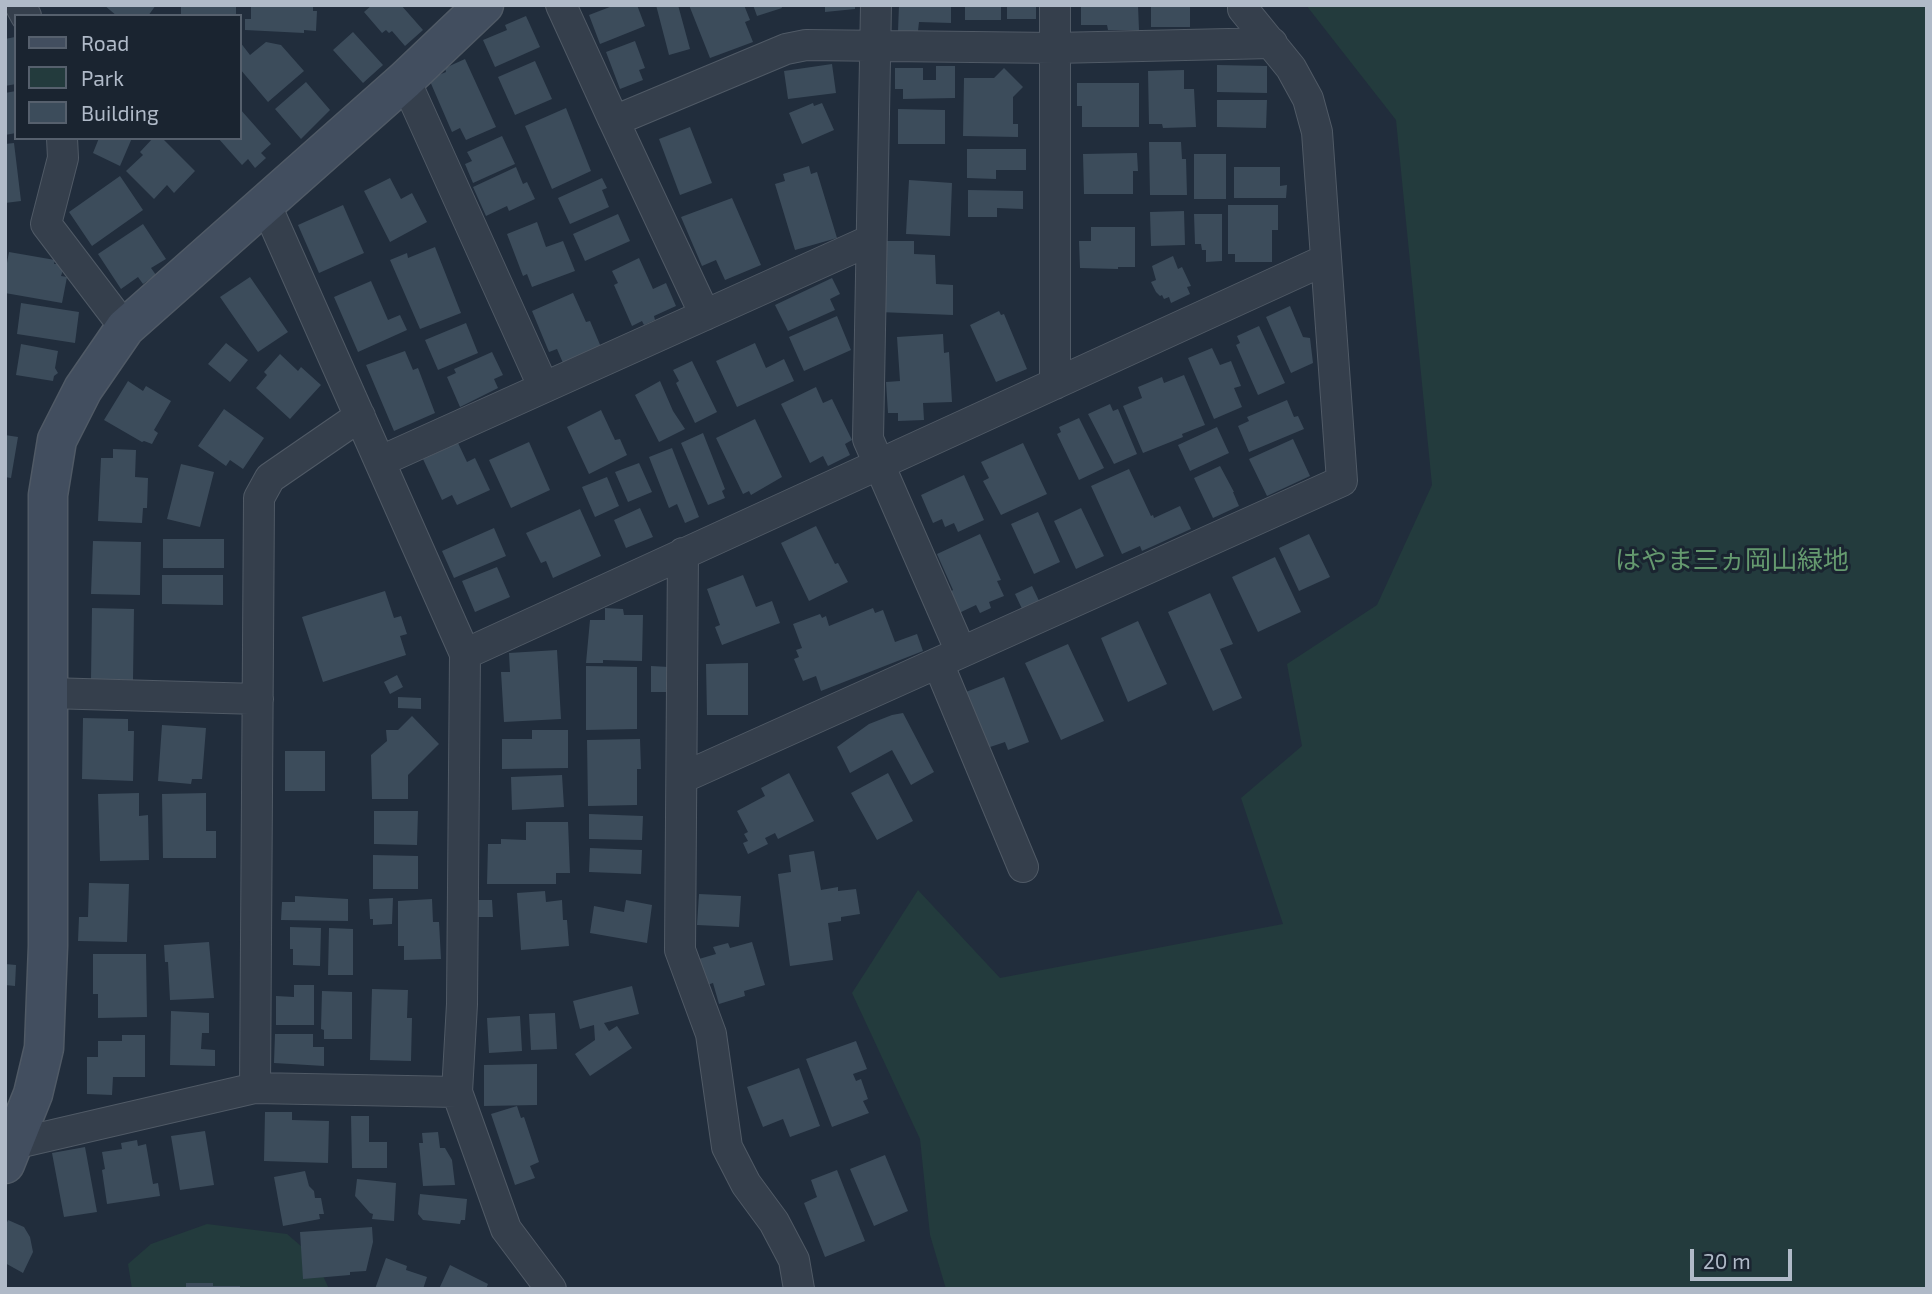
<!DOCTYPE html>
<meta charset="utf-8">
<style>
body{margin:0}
#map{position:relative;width:1932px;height:1294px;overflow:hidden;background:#212d3c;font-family:"Exo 2",sans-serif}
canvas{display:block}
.frame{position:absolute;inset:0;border:7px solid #b0bac8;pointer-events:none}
.legend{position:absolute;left:14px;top:14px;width:228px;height:126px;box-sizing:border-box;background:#1a2430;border:2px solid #56606d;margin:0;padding:9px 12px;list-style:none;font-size:21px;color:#b0bac8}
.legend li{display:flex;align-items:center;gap:14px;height:35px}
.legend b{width:35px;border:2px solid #56606d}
.scale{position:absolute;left:1690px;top:1249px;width:102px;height:32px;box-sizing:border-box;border:4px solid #b0bac8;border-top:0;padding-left:9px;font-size:21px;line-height:24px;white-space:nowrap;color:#b0bac8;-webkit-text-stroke:5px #1a2430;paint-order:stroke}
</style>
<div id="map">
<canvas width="1932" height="1294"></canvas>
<div class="frame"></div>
<ul class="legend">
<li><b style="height:9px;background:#424e5f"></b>Road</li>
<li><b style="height:19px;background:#233b3d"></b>Park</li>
<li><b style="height:19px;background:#3c4c5b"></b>Building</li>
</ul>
<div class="scale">20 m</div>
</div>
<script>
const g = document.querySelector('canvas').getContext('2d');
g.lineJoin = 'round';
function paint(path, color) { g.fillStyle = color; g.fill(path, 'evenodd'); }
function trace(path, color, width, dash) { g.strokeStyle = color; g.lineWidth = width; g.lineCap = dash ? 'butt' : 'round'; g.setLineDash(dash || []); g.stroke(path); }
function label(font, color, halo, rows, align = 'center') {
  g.font = font + ' "Exo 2","Noto Sans JP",sans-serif'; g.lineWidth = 6; g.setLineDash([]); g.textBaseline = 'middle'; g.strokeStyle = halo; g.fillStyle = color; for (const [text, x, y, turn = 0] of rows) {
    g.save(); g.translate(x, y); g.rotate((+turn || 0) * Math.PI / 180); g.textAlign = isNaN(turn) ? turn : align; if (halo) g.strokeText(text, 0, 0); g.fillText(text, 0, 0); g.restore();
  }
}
paint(new Path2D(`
 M1306 5H1927V1289H946L930 1235 920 1139 852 993 918 890 1000 978 1283 924 1241 798 1302 746 1287 664 1377 605 1432 485 1396 120Z
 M207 1224 287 1234 315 1258 329 1289H132L128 1264 151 1244Z`), '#233b3d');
paint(new Path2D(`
 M104 5H156L148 16H117Z
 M181 5H236V15L181 14Z
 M251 5H313V11H317L316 31 304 30V33L245 30V19H251Z
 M372 5H401L423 30 405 46 392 31 389 33 386 30 382 33 364 12Z
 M615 5H637L645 26 600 44 589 15Z
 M656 5H678L690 49 669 55Z
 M689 5H744L750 20 745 22 753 42 710 58Z
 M753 5H781L782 8 757 16Z
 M825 5H855V9L825 12Z
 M899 5H951V23L919 22 918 31H898Z
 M965 5H1001V20H965Z
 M1007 5H1036V19H1007Z
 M1081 5H1138L1139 30H1108L1107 25H1081Z
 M1151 5H1190V27H1151Z
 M526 16 540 47 495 67 483 40 507 30 505 25Z
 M353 32 383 65 363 83 333 50Z
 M15 37 16 84 5 86V39Z
 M635 41 645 68 639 70 643 80 620 89 606 52Z
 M240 42 250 55 266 42 281 45 304 71 268 102 240 69Z
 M465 59 496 127 466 140 460 128 452 132 429 79 446 72 445 68Z
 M535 61 552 99 515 115 498 77Z
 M832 64 836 93 788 99 784 71Z
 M1217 65 1267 66V93L1217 92Z
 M936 66H955V98L903 99V89H895V68H923V80H936Z
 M1004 68 1023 87 1013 97V124H1018V137L963 136 964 78H994Z
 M1184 70V89H1194L1196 127 1163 128 1162 124H1149L1148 71Z
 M306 82 330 110 301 139 275 109Z
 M1077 83H1139V127H1082V106H1077Z
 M16 91V133L5 135V93Z
 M1217 100H1267L1266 128 1217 127Z
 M813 103 814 106 822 103 834 130 802 144 789 113Z
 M566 108 591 171 552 189 525 126Z
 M240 109 271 144 261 153 266 158 255 168 248 159 242 165 218 138H240Z
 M898 109 945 110V144H898Z
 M690 127 712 183 680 195 659 139Z
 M502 136 515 164 473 183 465 164 472 161 467 152Z
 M99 138H132L120 166 93 153Z
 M153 138H162L195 171 174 193 167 185 154 199 126 171 143 155 140 152Z
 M1149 142H1181L1182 159H1186L1187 195H1150Z
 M14 143 21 201 5 203V144Z
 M967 149H1026V170H996V179L967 178Z
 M1137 153 1138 171H1133V194H1084L1083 154Z
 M1194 154H1226V199H1194Z
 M809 166 811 174 817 172 837 238 795 250 775 184 785 181 783 174Z
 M516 167 523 184 527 182 535 199 509 211 507 206 486 216 473 187Z
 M1234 167H1280V186L1287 185 1286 198H1234Z
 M120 176 143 210 92 246 69 212Z
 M390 178 401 199 412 193 427 222 390 242 364 191Z
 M602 178 607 188 602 190 609 207 570 224 558 198Z
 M909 180 952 183 950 236 906 234Z
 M968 190 1023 191V209L997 208V217H968Z
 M732 198 761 265 725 280 716 260 702 266 681 217Z
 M343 205 364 253 319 273 298 225Z
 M1228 205H1278V230H1272V262H1235V254H1228Z
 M1184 211 1185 245 1151 246 1150 212Z
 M618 214 630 241 585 261 573 234Z
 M1194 214H1222V261L1206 262V250H1202L1201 244H1195Z
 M537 222 546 247 563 241 575 271 532 287 527 274 523 276 507 234Z
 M143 224 166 259 151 268 156 275 143 284 138 277 121 289 98 254Z
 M1091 227H1135V267H1118V269L1080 268 1079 241H1091Z
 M879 241H914V254L935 255 936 284 953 285V315L879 312Z
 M435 247 461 313 420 329 390 260 407 253 408 258Z
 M9 252 55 260 54 264H58L63 270 61 276 67 277 62 303 5 293V274Z
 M1173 256 1178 269 1182 267 1191 286 1187 287 1190 294 1171 303 1169 297 1164 299 1162 295 1160 296 1156 292 1151 282 1156 280 1152 266Z
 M639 258 653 289 666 283 676 306 654 316 655 320 644 325 642 321 632 326 614 285 618 283 612 271Z
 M250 277 288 332 258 352 220 297Z
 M832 278 840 294 830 299 835 310 788 331 775 305Z
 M371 281 388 320 400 315 407 330 358 352 334 297Z
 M573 293 586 322 590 321 601 347 563 363 557 349 549 352 532 311Z
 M21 303 79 312 75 343 17 334Z
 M1290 306 1303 337 1310 338 1313 363 1291 373 1266 317Z
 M999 311 1001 315 1004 314 1027 369 996 382 970 325Z
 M837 316 851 350 804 371 789 337Z
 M466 323 478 353 438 370 425 340Z
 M1259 326 1285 383 1258 395 1236 345 1240 343 1237 336Z
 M943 334 944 353 949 352 952 402 923 403 924 420 898 421V413H888L886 382 900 381 897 337Z
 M226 343 248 360 230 382 208 364Z
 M755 343 766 368 784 359 794 381 737 407 716 361Z
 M21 344 58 351 55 368 58 373 54 376 53 381 16 375Z
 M1212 348 1220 365 1231 361 1241 386 1234 388 1242 407 1214 419 1188 358Z
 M405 351 413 370 418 368 435 413 394 431 366 365Z
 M492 352 503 375 494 379 498 388 460 407 447 377 456 373 454 369Z
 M280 354 298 371 301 367 321 385 290 419 256 388 267 375 264 372Z
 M692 361 717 412 695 423 676 383 679 381 673 370Z
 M1184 375 1205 425 1182 434 1183 437 1143 453 1123 406 1142 398 1138 387 1162 377 1164 383Z
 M128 381 143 391 146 386 171 401 154 430 158 433 152 444 144 441 142 442 104 420Z
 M660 381 673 411 685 429 659 442 635 395Z
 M816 387 823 403 832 399 852 440 845 444 850 455 828 466 823 456 810 463 781 404Z
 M1287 400 1294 417 1298 416 1304 429 1249 452 1238 426 1249 421 1247 417Z
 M1110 404 1113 411 1118 409 1137 454 1114 464 1088 414Z
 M224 409 264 438 243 469 230 460 226 466 198 446Z
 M601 410 615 440 620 439 627 455 589 474 567 427Z
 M1079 418 1104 468 1079 480 1057 434 1061 432 1059 427Z
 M755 419 782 477 751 495 749 491 743 494 716 438Z
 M1217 427 1229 453 1190 471 1178 445Z
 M703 433 725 489 722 491 725 498 708 505 681 443Z
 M5 435 18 437 11 478 5 477Z
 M1293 439 1310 476 1267 496 1249 459Z
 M529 442 550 490 511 508 489 460Z
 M458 443 467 462 475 458 490 490 457 505 452 495 442 500 423 459Z
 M1023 443 1047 494 1001 515 983 481 989 478 981 462Z
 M672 448 699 517 685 523 677 504 669 508 649 457Z
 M113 449 136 450 135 477 148 478 147 508H143L142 523 98 521 101 458H113Z
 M639 463 652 492 628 502 615 472Z
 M181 464 214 472 200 527 167 519Z
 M1220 466 1234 492H1233L1239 506 1213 518 1194 478Z
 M1129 469 1151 516 1153 515 1154 518 1180 506 1191 529 1142 551 1140 546 1122 554 1091 486Z
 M964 475 984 520 958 532 954 523 945 527 942 519 933 523 921 495Z
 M607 477 619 506 595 517 582 487Z
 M640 508 653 537 626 548 614 520Z
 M1081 508 1104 556 1076 569 1054 521Z
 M580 509 601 556 553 578 546 561 541 563 526 533Z
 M1038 512 1060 562 1034 574 1011 524Z
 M816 526 835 564 838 563 848 582 809 601 781 543Z
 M494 528 506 556 454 578 442 551Z
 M980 534 1001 580 997 581 1004 596 989 602 991 608 980 613 976 605 959 613 949 593 953 590 937 554Z
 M1309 534 1330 577 1299 591 1279 548Z
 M163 539H224V568H163Z
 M93 541 141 542 140 595 91 594Z
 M1275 557 1301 612 1258 632 1232 577Z
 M497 567 510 597 475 612 462 581Z
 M162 575H223V605L162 604Z
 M743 575 756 607 772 601 780 623 722 645 715 627 720 625 707 589Z
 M1032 586 1041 605 1024 613 1015 594Z
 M385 591 394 618 401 616 407 634 400 636 406 655 323 682 302 617Z
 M1210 593 1233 644 1220 649 1242 698 1213 711 1168 612Z
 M92 608 134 609 133 680 91 679Z
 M605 608 623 609 624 615H643L642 661 603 660V663H586L590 620H605Z
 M873 608 875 613 883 610 895 642 917 634 923 651 821 691 816 676 803 681 794 659 799 657 796 650 802 648 793 624 820 614 822 618 826 616 829 626Z
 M1138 621 1167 684 1128 702 1101 638Z
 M1068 644 1104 721 1061 740 1025 663Z
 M557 650 561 719 504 722 501 672H510L509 653Z
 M748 663V715H707L706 664Z
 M586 666 637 667V729L586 730Z
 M651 666 669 667 668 692H651Z
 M397 675 403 687 390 694 384 682Z
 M1004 677 1029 742 1008 750 1005 742 987 748 966 692Z
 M398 697 421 698V709L398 708Z
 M903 713 934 772 911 785 892 750 850 773 837 747 869 724 892 715Z
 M412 716 439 744 408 775V799H372L371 755 387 741 386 730H398Z
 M83 718 128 719V731H134L133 781 82 779Z
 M162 725 206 728 202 779H192L191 784 158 781Z
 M532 730H568V768L502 769V739H532Z
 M640 739 641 769H637V805L588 806 587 740Z
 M285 751H325V791H285Z
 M789 773 814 821 778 839 775 833 765 838 768 844 748 854 743 843 748 841 744 834 748 832 737 811 765 796 761 788Z
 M888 773 913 821 877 840 851 793Z
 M562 775 564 807 512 810 511 777Z
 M139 793V816L148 815 149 860 100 861 98 794Z
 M206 793V831H216V858H163L162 794Z
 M374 811H418L417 845 374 844Z
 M589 814 643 816 642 840 589 839Z
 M526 822H568L570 873H556V884H487L488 844H501V839L526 840Z
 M590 848 642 850 641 874 589 872Z
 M814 851 821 890 838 887V891L856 889 860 914 841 917V921L828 923 833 960 790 966 778 874 791 872 789 855Z
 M373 855 418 856V889H373Z
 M89 883 129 884 127 942 78 941 79 917H88Z
 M545 891 546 902 562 900 563 920H567L569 946 521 950 517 893Z
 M699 894 741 896 739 927 697 925Z
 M295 896 348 899V921L281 920 282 902H295Z
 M393 898 392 924 373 925V919H370L369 899Z
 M432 899 433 922H439L441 959 404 960V946H398V901Z
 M476 900H492L493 917H476Z
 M626 900 652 905 647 943 590 933 594 906 624 912Z
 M290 927 321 928 320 966 293 965V949H290Z
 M329 928 353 929V975H328Z
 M209 942 214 998 170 1000 168 962H165L164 945Z
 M752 942 765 985 744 991 745 996 719 1004 713 983 707 985 699 959 716 954 713 947 728 943 730 948Z
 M93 954H146L147 1017 98 1018V994H93Z
 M5 964 16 965 15 986 5 985Z
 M294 985H314V1025H276V996L294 997Z
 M632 986 639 1014 604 1023 609 1031 617 1026 632 1048 590 1076 575 1054 595 1040 594 1025 580 1029 573 1001Z
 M372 989 408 990 407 1018H412L411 1061 370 1060Z
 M322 991 352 992V1039H324V1030L321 1029Z
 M171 1011 209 1013V1033H202L201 1049 215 1050V1066L170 1065Z
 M555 1013 557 1049 531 1050 529 1014Z
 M520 1016 522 1051 489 1053 487 1018Z
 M275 1034H313V1047H324V1066L274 1063Z
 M122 1035H145V1077H113L112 1095 87 1094V1057H98V1041H122Z
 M856 1041 867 1069 853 1074 856 1081 861 1079 868 1099 863 1101 869 1113 832 1127 806 1059Z
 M537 1064V1105L484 1106V1065Z
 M799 1068 820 1126 790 1137 783 1119 763 1127 747 1087Z
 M517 1106 521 1118 524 1117 539 1162 530 1166 535 1178 515 1185 491 1114Z
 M265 1112H292V1120L329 1121 328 1163 264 1161Z
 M351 1116H369V1142H387V1168H352Z
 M205 1131 214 1185 180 1190 171 1136Z
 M438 1132 440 1148H445L452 1160 455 1185 423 1186 419 1143H423L422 1133Z
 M137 1140 138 1146 146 1144 153 1184 158 1183 160 1196 107 1204 102 1170 105 1169 102 1152 122 1149 121 1143Z
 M85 1147 97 1212 64 1217 52 1153Z
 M885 1155 908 1211 874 1226 850 1169Z
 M837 1170 865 1241 825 1257 804 1203 817 1197 811 1180Z
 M305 1171 309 1186 314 1191 315 1198H321L324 1214H319L320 1219 283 1226 274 1177Z
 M357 1179 396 1183 394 1221 372 1219 373 1214 370 1213 355 1196Z
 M420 1194 467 1199 465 1220H461L460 1224 423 1220 418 1214Z
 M8 1220 24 1227 30 1237 33 1252 23 1273 5 1263V1227Z
 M372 1227 373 1242 366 1271 350 1272V1275L303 1279 300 1232Z
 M386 1258 407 1266 406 1270 427 1277 423 1289H375Z
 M450 1265 488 1284 486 1289H439Z
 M186 1283H213V1286H240V1289H186Z`), '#3c4c5b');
const street = new Path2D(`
 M20 5 26 16
 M561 5 614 121 786 49 806 45 1055 48 1272 43
 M876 5 868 439 961 652
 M405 80 543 386
 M614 121 705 315
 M62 138 63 158 46 224 125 328
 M1055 384V5
 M381 461 871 240
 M683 553 680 950 711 1034 727 1147 746 1184 774 1222 794 1260 799 1289
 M465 654 1325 260
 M938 663 1023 867
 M48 693 258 699
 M682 778 1342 481 1317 132 1308 99 1291 68 1243 9V5
 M255 1088 259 498 270 478 360 416
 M457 1092 506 1229 551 1289
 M14 1144 255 1088 457 1092 462 1004 465 654 265 203`);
const secondary = new Path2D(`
 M5 1164 33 1094 44 1048 48 946V495L57 440 83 389 125 328 405 80 484 5`);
trace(street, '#505a66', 32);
trace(secondary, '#505a66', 41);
trace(street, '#353f4c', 30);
trace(secondary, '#424e5f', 38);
label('26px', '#659a6f', '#1a2430', [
 ["はやま三ヵ岡山緑地",1732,560]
]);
</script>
